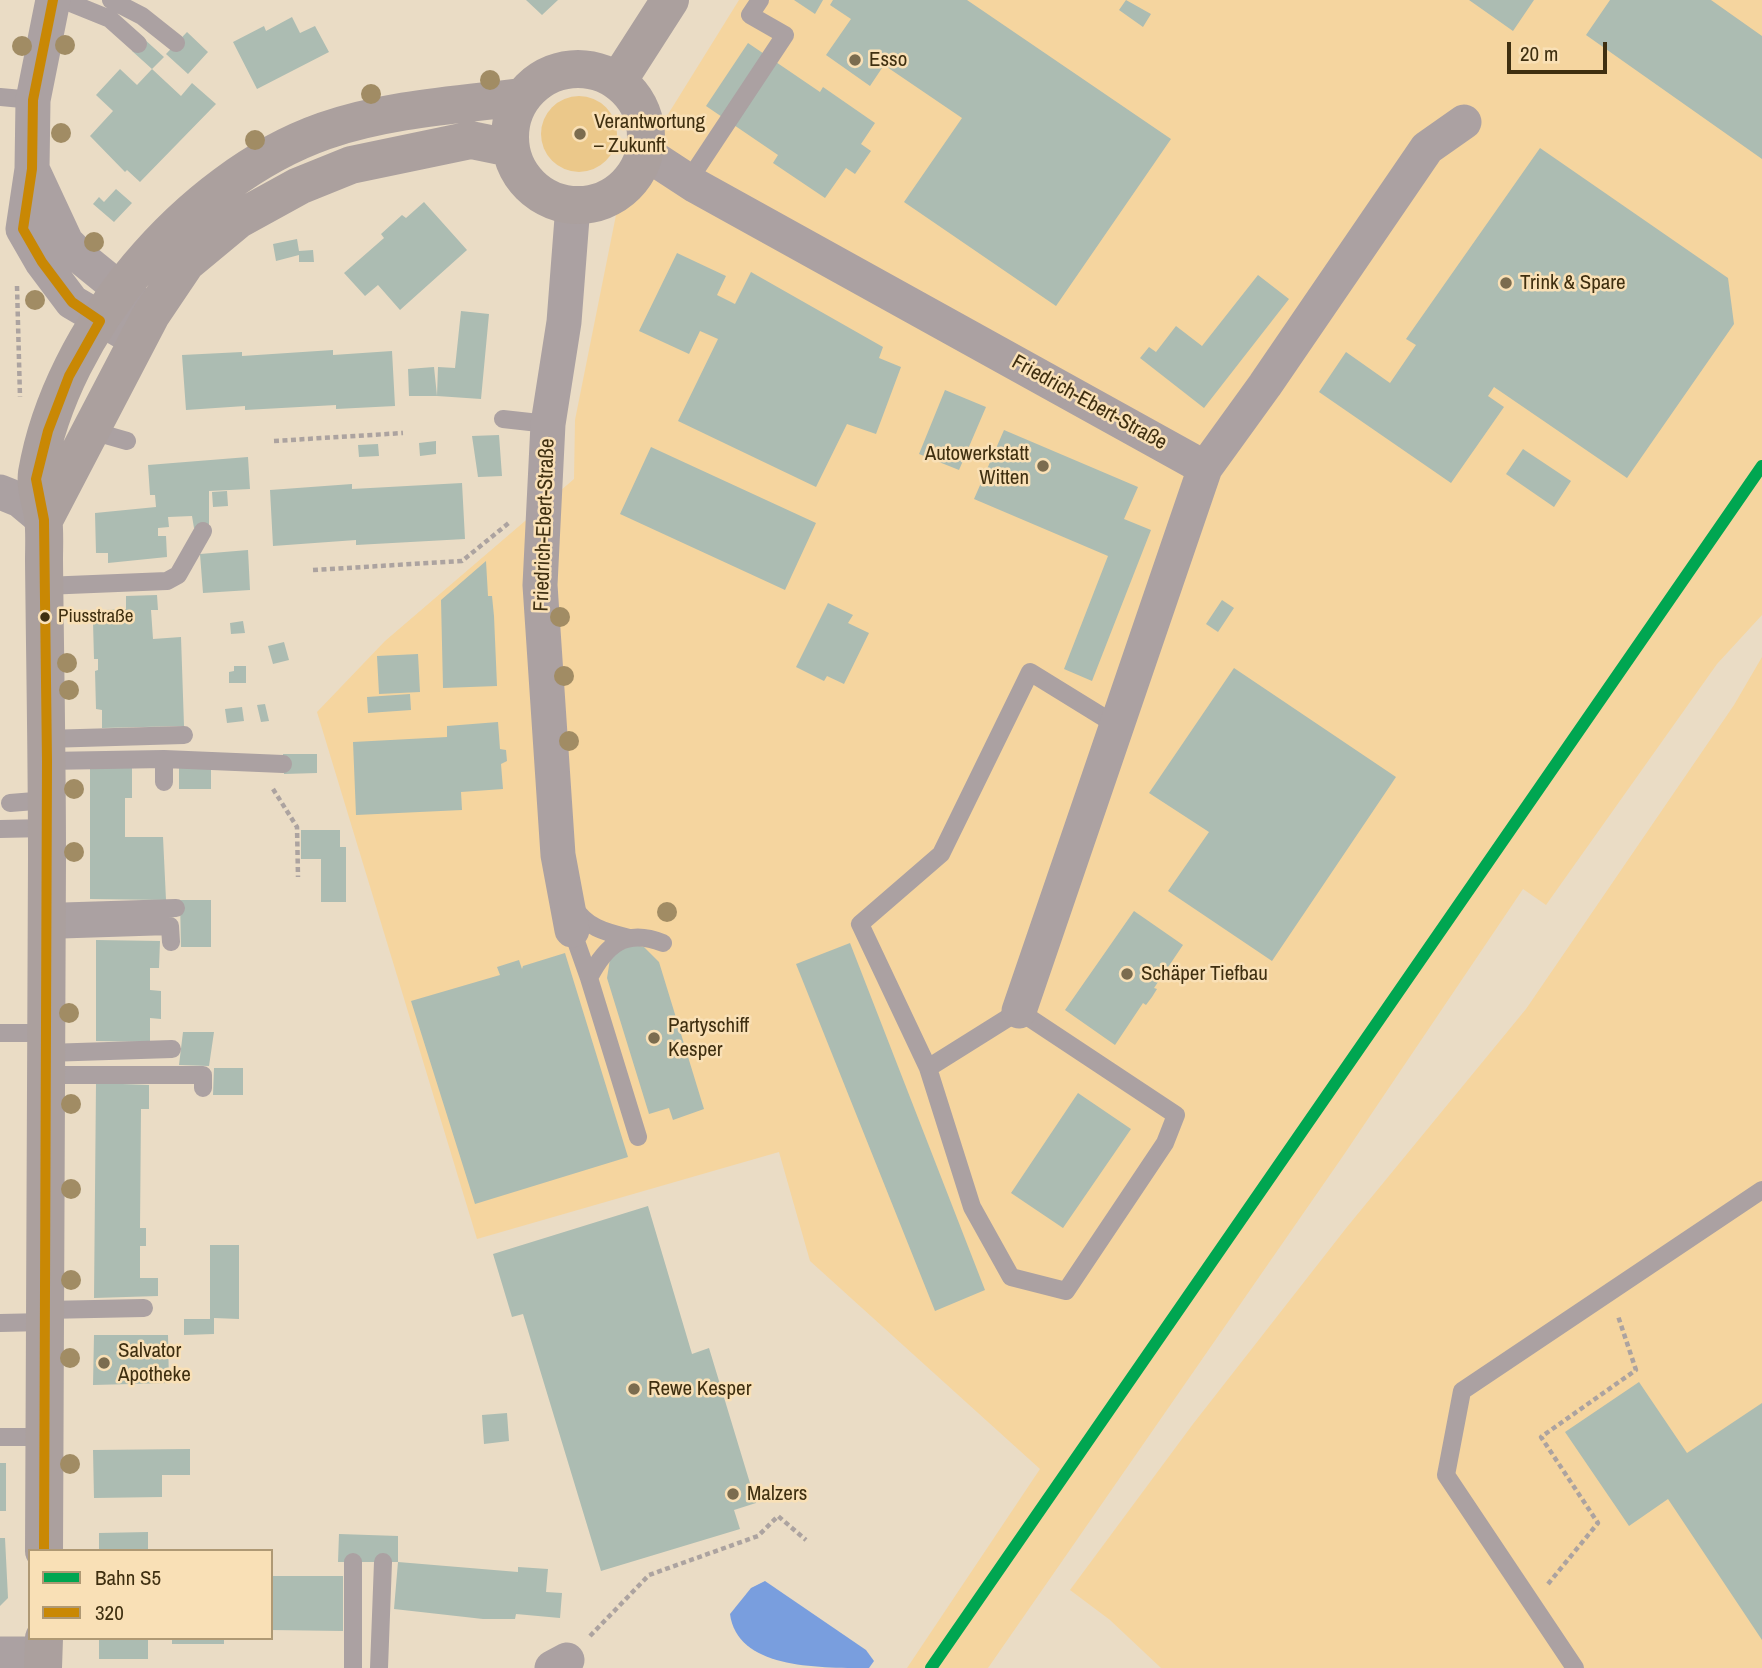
<!DOCTYPE html>
<meta charset="utf-8">
<style>
body{margin:0}
#map{position:relative;width:1762px;height:1668px;overflow:hidden;background:#eadcc5;font-family:"Archivo Narrow",sans-serif}
canvas{display:block}
.legend{position:absolute;left:28px;top:1549px;width:245px;height:91px;box-sizing:border-box;background:#f9e0b6;border:2px solid #af9974;margin:0;padding:9px 12px;list-style:none;font-size:21px;color:#3f2f10}
.legend li{display:flex;align-items:center;gap:14px;height:35px}
.legend b{width:35px;border:2px solid #af9974}
.scale{position:absolute;left:1507px;top:42px;width:100px;height:32px;box-sizing:border-box;border:4px solid #3f2f10;border-top:0;padding-left:9px;font-size:21px;line-height:24px;white-space:nowrap;color:#3f2f10;-webkit-text-stroke:5px #f9e0b6;paint-order:stroke}
</style>
<div id="map">
<canvas width="1762" height="1668"></canvas>
<ul class="legend">
<li><b style="height:9px;background:#00a651"></b>Bahn S5</li>
<li><b style="height:9px;background:#c98804"></b>320</li>
</ul>
<div class="scale">20 m</div>
</div>
<script>
const g = document.querySelector('canvas').getContext('2d');
g.lineJoin = 'round';
function paint(path, color) { g.fillStyle = color; g.fill(path, 'evenodd'); }
function trace(path, color, width, dash) { g.strokeStyle = color; g.lineWidth = width; g.lineCap = dash ? 'butt' : 'round'; g.setLineDash(dash || []); g.stroke(path); }
function label(font, color, halo, rows, align = 'center') {
  g.font = font + ' "Archivo Narrow",sans-serif'; g.lineWidth = 5; g.setLineDash([]); g.textBaseline = 'middle'; g.strokeStyle = halo; g.fillStyle = color; for (const [text, x, y, turn = 0] of rows) {
    g.save(); g.translate(x, y); g.rotate((+turn || 0) * Math.PI / 180); g.textAlign = isNaN(turn) ? turn : align; if (halo) g.strokeText(text, 0, 0); g.fillText(text, 0, 0); g.restore();
  }
}
paint(new Path2D(`
 M739 0H1762V615L1717 664 1546 905 1523 889 1343 1156 988 1668H907L1040 1469 810 1261 779 1152 477 1239 317 712 385 641 574 479 575 420 621 190Z
 M1762 657V1668H1161L1110 1620 1070 1590 1193 1424 1347 1227 1526 1009 1734 705Z`), '#f5d59f');
paint(new Path2D(`
 M541 134a38 38 0 1 1 76 0a38 38 0 1 1-76 0Z`), '#ebc88a');
paint(new Path2D(`
 M765 1581 866 1650 874 1661 869 1668C814 1668 737 1668 730 1614L751 1588Z`), '#799ede');
paint(new Path2D(`
 M526 0H558L542 15Z
 M794 0H823L815 14Z
 M833 0H967L1171 139 1056 306 904 202 962 118 884 65 870 86 826 55 851 19 830 5Z
 M1126 0 1151 14 1143 27 1119 10Z
 M1469 0H1534L1513 31Z
 M1610 0H1711L1762 36V159L1586 35Z
 M292 17 300 33 315 26 329 52 257 89 233 42 264 26 266 31Z
 M187 32 208 52 188 74 166 54Z
 M143 38 164 57 152 69 132 51Z
 M748 43 820 92 823 87 875 123 861 144 871 151 855 174 846 168 825 198 773 163 778 155 706 106Z
 M120 69 137 85 152 69 181 96 192 83 216 104 140 182 127 170 125 172 90 136 113 111 96 95Z
 M1540 148 1728 278 1734 324 1627 478 1494 387 1488 396 1504 407 1451 483 1319 392 1346 352 1390 383 1416 345 1406 339Z
 M116 189 132 203 114 222 93 204 99 197 104 202Z
 M424 202 467 250 400 310 378 285 365 296 344 273 384 238 381 234 402 215 406 218Z
 M297 239 299 251 313 250 314 262H299V255L276 261 273 244Z
 M677 253 726 276 717 295 735 304 751 272 883 347 879 358 901 367 876 434 847 424 816 487 678 421 718 339 700 331 689 354 639 331Z
 M1258 275 1289 299 1204 408 1140 358 1149 347 1156 352 1176 326 1202 346Z
 M461 311 489 314 481 399 437 396 438 367 455 368Z
 M333 350V355L392 351 395 406 336 409V405L245 410V406L186 410 182 355 242 352V356Z
 M434 367 437 396H409L408 369Z
 M945 390 986 407 959 470 919 454Z
 M1004 430 1138 487 1124 519 1151 530 1092 681 1064 669 1108 556 974 499Z
 M499 435 502 476 478 477 472 436Z
 M436 441V454L420 456 419 443Z
 M378 444 379 456 359 457 358 445Z
 M651 447 816 523 785 590 620 514Z
 M1523 449 1571 481 1554 507 1506 474Z
 M248 457 250 489 209 491V527L194 528 192 516 168 517 169 527 158 528V536H166L167 557 108 563V553H96L95 513 156 507 155 495H150L148 465Z
 M462 483 465 539 356 545V540L273 546 270 490 352 484V489Z
 M227 491 228 506 213 507 212 492Z
 M248 550 250 590 203 593 200 554Z
 M486 561 488 596H492L494 616 497 686 443 688 441 600Z
 M157 595 158 610H151L153 639 181 637 184 726 102 728V710L96 709 95 671 98 670V659H94L93 622 107 621 106 610 126 609V596Z
 M1222 600 1234 608 1218 632 1206 624Z
 M828 603 853 615 848 623 869 633 844 684 827 676 824 681 796 667Z
 M243 621 245 633 231 634 230 623Z
 M284 642 289 660 273 664 268 646Z
 M418 654 420 692 379 694 377 656Z
 M234 666H246V683H229V672L234 671Z
 M1234 668 1396 777 1272 961 1168 891 1209 832 1149 793Z
 M410 694 411 710 368 713 367 697Z
 M265 704 269 721 261 722 257 705Z
 M242 707 244 721 227 723 225 709Z
 M498 722 500 749 506 750 507 761 501 764 503 789 461 792 462 810 356 815 353 742 447 737V726Z
 M283 754H317V773L284 774Z
 M90 767 132 768V798H125V837H163L166 900 90 899Z
 M179 768H211V789H179Z
 M301 830H340V847H346V902H321V859H301Z
 M180 900H211V947H181Z
 M1134 911 1183 945 1154 988 1157 989 1152 997 1146 1005 1143 1003 1115 1045 1065 1010Z
 M96 940 160 941 159 968H150V990L161 991V1019L150 1018V1042L96 1041Z
 M850 943 985 1290 935 1311 796 964Z
 M635 945 644 947 659 962 704 1109 673 1120 669 1108 649 1114 607 978 610 959 616 951Z
 M565 953 628 1157 475 1204 411 1001 500 975 497 967 519 960 522 969 523 966Z
 M183 1032H214L209 1066 179 1065Z
 M214 1068H243V1095H213Z
 M96 1083 149 1085V1109H141L140 1228H146V1246H140V1278H158V1296L94 1298Z
 M1078 1093 1131 1129 1063 1228 1011 1193Z
 M648 1206 692 1354 709 1348 756 1503 734 1510 740 1529 601 1571 523 1314 512 1317 493 1254Z
 M210 1245H239V1319L214 1318V1334L184 1335V1319H210Z
 M94 1335H168L169 1383 93 1385Z
 M1639 1382 1687 1453 1762 1403V1640L1668 1499 1629 1526 1565 1432Z
 M507 1413 509 1441 484 1444 482 1415Z
 M190 1449V1475H162V1497L94 1498 93 1450Z
 M0 1463H6V1511H0Z
 M148 1532V1551H99V1533Z
 M339 1534 398 1536V1562H338Z
 M0 1538H5L8 1598 0 1606Z
 M398 1562 518 1572V1567L548 1569 546 1592 562 1593 560 1618 516 1614 515 1619H483L394 1609Z
 M271 1576H343V1631L271 1630Z
 M99 1638H148V1659H99Z
 M172 1638H224V1644H172Z`), '#acbcb2');
trace(new Path2D(`
 M17 286 20 397
 M274 441 403 433
 M313 570 462 561 510 522
 M273 789 297 827 298 877
 M1548 1584 1598 1523 1541 1437 1636 1370 1618 1316
 M590 1636 649 1575 758 1536 778 1516 806 1540`), '#aca3a0', 4.5, [5, 3.5]);
trace(new Path2D(`
 M63 0 110 19 138 44
 M111 0 142 16 176 43
 M0 97 33 100
 M689 180 785 35 750 15 760 0
 M503 419 548 424
 M92 431 127 441
 M44 586 167 581 178 575 203 531
 M46 739 184 735
 M164 759V782
 M47 761 164 759 283 764
 M10 803 47 800
 M0 829 47 828
 M573 906C587 928 605 932 629 938
 M47 912 176 908
 M46 930 170 926 171 942
 M565 931 572 930 589 978
 M1019 1011 1176 1115 1165 1143 1066 1291 1011 1277 972 1207 928 1068Z
 M0 1033H46
 M46 1053 172 1049
 M928 1068 860 924 941 854 1030 672 1116 725
 M46 1075H203V1088
 M638 1137 589 978C606 945 625 928 663 943
 M45 1310 144 1308
 M0 1323 45 1322
 M0 1437H45
 M353 1562V1668
 M379 1668 383 1562
 M1575 1668 1446 1475 1462 1391 1762 1190`), '#aba1a2', 18);
trace(new Path2D(`
 M53 0 33 100 32 169 23 229 42 262 72 302 137 340
 M644 152 696 186 1205 468 1265 385 1427 148 1464 122
 M32 169 66 242 84 260 143 308
 M0 492 20 500 44 520
 M572 930 558 855 540 585 548 424 564 322 573 205
 M1019 1011 1205 468
 M0 1654H44
 M552 1668 567 1660`), '#aba1a2', 35);
trace(new Path2D(`
 M510 137a68 68 0 1 1 136 0a68 68 0 1 1-136 0Z
 M618 81 670 0
 M44 520 151 315 186 263 239 219 299 186 351 165 471 140 510 148
 M44 1551C45 1320 46 1089 47 858 47 759 45 659 44 560 44 546 45 531 43 516 41 502 35 487 37 473 61 331 188 179 324 131 388 109 456 105 522 97
 M43 1668 44 1638`), '#aba09e', 38);
trace(new Path2D(`
 M53 0 33 100 32 169 23 229 42 262 72 302 100 321
 M44 1551 47 761 44 520 36 479 48 431 69 376 100 321`), '#c98804', 10);
trace(new Path2D(`
 M931 1668 1762 466`), '#00a651', 12);
g.fillStyle = '#a18c64';
for (const [x, y] of [
 [65,45],
 [22,46],
 [490,80],
 [371,94],
 [61,133],
 [255,140],
 [94,242],
 [35,300],
 [560,617],
 [67,663],
 [564,676],
 [69,690],
 [569,741],
 [74,789],
 [74,852],
 [667,912],
 [69,1013],
 [71,1104],
 [71,1189],
 [71,1280],
 [70,1358],
 [70,1464]
]) { g.beginPath(); g.arc(x, y, 10, 0, 2 * Math.PI); g.fill(); }
for (const [x, y, r, color] of [
 [855,60,7,"#7b6c4f"],
 [580,134,7,"#7b6c4f"],
 [1506,283,7,"#7b6c4f"],
 [1043,466,7,"#7b6c4f"],
 [45,617,6,"#3f2f10"],
 [1127,974,7,"#7b6c4f"],
 [654,1038,7,"#7b6c4f"],
 [104,1363,7,"#7b6c4f"],
 [634,1389,7,"#7b6c4f"],
 [733,1494,7,"#7b6c4f"]
]) { const dot = new Path2D(); dot.arc(x, y, r, 0, 2 * Math.PI); g.fillStyle = color; g.fill(dot); trace(dot, '#f9e0b6', 2.5); }
label('19px', '#3f2f10', '#f9e0b6', [
 ["Piusstraße",58,617]
], 'left');
label('21px', '#3f2f10', '#f9e0b6', [
 ["Esso",869,60],
 ["Verantwortung",594,122],
 ["– Zukunft",594,146],
 ["Trink & Spare",1520,283],
 ["Autowerkstatt",1029,454,"right"],
 ["Witten",1029,478,"right"],
 ["Schäper Tiefbau",1141,974],
 ["Partyschiff",668,1026],
 ["Kesper",668,1050],
 ["Salvator",118,1351],
 ["Apotheke",118,1375],
 ["Rewe Kesper",648,1389],
 ["Malzers",747,1494]
], 'left');
label('21px', '#3f2f10', '#f9e0b6', [
 ["Friedrich-Ebert-Straße",1089,403,29],
 ["Friedrich-Ebert-Straße",545,525,-88]
]);
</script>
